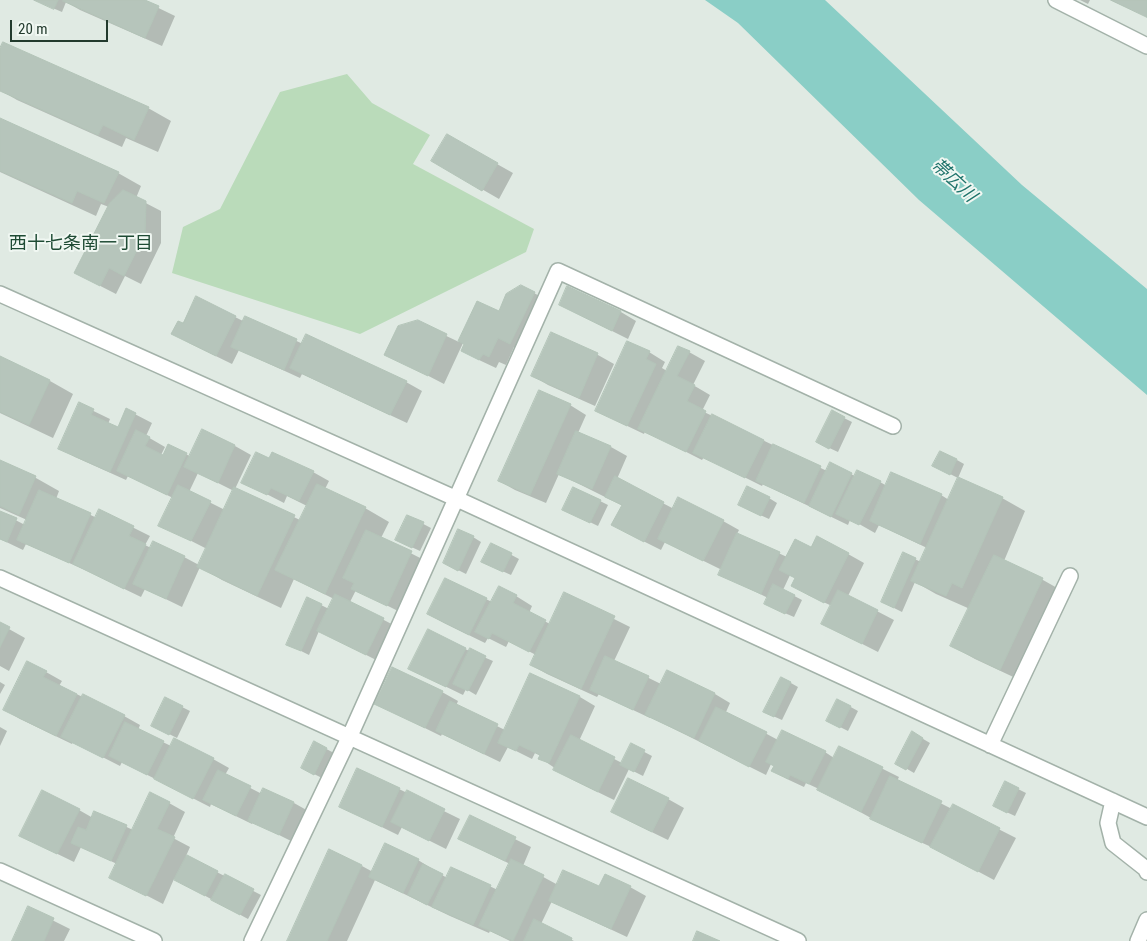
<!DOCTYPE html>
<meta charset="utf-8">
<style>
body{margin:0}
#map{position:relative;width:1147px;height:941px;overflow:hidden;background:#e0eae3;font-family:"Roboto Condensed",sans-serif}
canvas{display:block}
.scale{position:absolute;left:10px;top:20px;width:98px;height:22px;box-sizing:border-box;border:2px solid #223a2d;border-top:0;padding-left:6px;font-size:15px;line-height:18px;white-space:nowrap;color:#223a2d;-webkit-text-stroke:4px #f0f7f2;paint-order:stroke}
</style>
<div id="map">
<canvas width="1147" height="941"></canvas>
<div class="scale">20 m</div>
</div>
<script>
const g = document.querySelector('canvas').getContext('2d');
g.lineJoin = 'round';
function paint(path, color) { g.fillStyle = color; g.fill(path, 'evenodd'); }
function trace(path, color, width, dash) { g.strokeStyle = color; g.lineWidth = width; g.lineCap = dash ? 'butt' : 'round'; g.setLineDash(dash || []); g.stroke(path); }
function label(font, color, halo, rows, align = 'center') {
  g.font = font + ' "Roboto Condensed","Noto Sans JP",sans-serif'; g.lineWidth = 4; g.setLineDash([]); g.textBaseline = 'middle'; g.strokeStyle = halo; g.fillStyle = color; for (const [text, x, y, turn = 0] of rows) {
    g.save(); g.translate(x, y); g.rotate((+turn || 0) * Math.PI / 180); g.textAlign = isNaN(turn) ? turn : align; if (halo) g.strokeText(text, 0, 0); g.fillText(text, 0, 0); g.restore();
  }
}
paint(new Path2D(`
 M347 74 372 103 430 135 413 164 534 229 526 252 360 334 172 273 183 227 220 209 280 92Z`), '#badbba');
paint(new Path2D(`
 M705 0H825L1022 185 1147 289V395L919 200 738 23Z`), '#8acec6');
paint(new Path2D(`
 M34 0H142L175 16 162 46 80 10 66 2 62 12Z
 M1080 0H1090L1088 4Z
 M1110 0H1147V17Z
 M0 51 148 108 171 121 158 152 126 138 122 147 17 100 0 90Z
 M0 119 118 173 141 186 136 198 161 211V243L141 284 125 276 116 294 75 273 109 207 101 204 96 216 0 172Z
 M447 136 513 173 499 199 433 161Z
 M568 288 621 312 636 321 628 339 560 305Z
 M534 293 550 302 526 352 514 347 506 365 499 362 496 368 479 360 463 343 444 384 386 354 417 322 459 342 477 302 499 312Z
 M235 317 243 321 245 317 303 344 406 382 422 391 407 423 302 374 300 378 239 350 232 364 189 343 183 325Z
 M552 334 598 355 614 364 595 406 548 385 533 376Z
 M649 352 665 362 662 368 667 371 689 352 705 361 693 385 710 395 702 411 827 471 830 464 855 476 880 482 887 486 941 495 949 500 1002 498 1025 511 1004 561 1043 580 1066 593 1024 682 975 659 952 646 970 609 936 594 915 582 902 612 890 606 904 554 921 562 927 548 879 525 875 533 852 520H850L848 525 763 484 762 486 704 457 702 460 645 431 644 434 596 411Z
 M0 358 50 381 73 394 53 438 0 413Z
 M79 404 110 419 108 424 118 429 127 410 152 423 146 436 165 447 161 455 186 454 191 457 203 431 235 446 251 455 235 489 300 520 307 506 287 496 284 503 243 482 269 460 313 472 329 481 325 489 365 508 389 522 381 538 428 562 404 614 356 590 350 602 399 628 382 663 319 631 309 655 295 648 321 605 329 609 334 599 294 579 281 608 222 580 200 567 182 607 145 589 141 597 85 570 26 544 23 550 0 539V512L25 525 27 520 0 508V461L36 478 59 491 56 499 97 518 100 511 150 536 145 545 151 548 184 557 199 565 207 549 160 525 173 498 128 476 126 480 75 457 59 448ZM198 473 234 491 225 510 189 492Z
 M570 405 586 415 578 433 611 447 627 456 617 479 674 509 723 521 739 530 737 534 787 557 812 549 848 554 864 563 848 596 894 620 878 652 823 624 832 606 808 595 796 578 790 575 783 590 802 600 794 617 773 608 768 598 720 574 722 570 665 542 661 550 629 534 623 506 559 474 546 503 515 490 499 481Z
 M832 412 852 422 838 452 825 446Z
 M957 460 964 464 958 478 942 470Z
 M769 498 777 503 769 519 747 509Z
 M600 501 608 505 598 526 571 513Z
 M408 516 431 528 420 551 405 544Z
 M473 537 481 542 466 574 452 567Z
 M491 544 519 559 511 575 491 566Z
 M445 579 492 602 516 596 532 606 529 613 550 624 564 594 630 627 614 661 661 684 667 672 715 694 730 703 726 712 778 740 825 752 834 758 839 747 899 777 897 781 952 809 953 806 1016 838 994 880 938 850 887 827 819 789 806 783 804 787 789 780 773 771 775 766 771 764 766 775 650 717V718L599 694 597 697 547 674 531 665 536 655 509 641 506 647 488 638 485 643 444 623 428 614Z
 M0 624 25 638 9 671 0 666Z
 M465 649 493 661 476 695 466 689 463 695 426 677Z
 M46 672 62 681 59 686 124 716 140 725 138 730 171 746 213 759 229 768 225 775 262 794 294 803 310 812 295 843 253 822 252 824 211 804 210 807 122 762 120 766 73 742 72 744 20 719 5 710Z
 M530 674 580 697 595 706 579 741 622 763 631 745 652 756 643 776 629 769 614 800 571 779 540 758 541 756 535 753 532 759 508 747 500 762 442 734 441 736 376 704 442 692 458 701 456 706 505 730Z
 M782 678 798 687 782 720 773 716Z
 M0 682 5 685 0 694Z
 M838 700 858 711 848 731 836 725Z
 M182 707 190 711 177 738 161 730Z
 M0 727 7 731 0 746Z
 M913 733 930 743 914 773 897 763Z
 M315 743 334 753 322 778 310 772Z
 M399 789 460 819 446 849 402 827 398 835 341 807Z
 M1018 789 1026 793 1015 816 1002 810Z
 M668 799 684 808 668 840 629 821Z
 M169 803 185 812 173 838 190 847 186 856 261 895 248 919 174 879 163 904 111 877 117 864 81 847 74 862 37 844 79 810 93 818 95 812 133 830Z
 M470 817 531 847 523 866 558 885 600 888 630 887 646 896 627 937 567 909 552 901 541 924 574 941H510L490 931 489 933 450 916 375 880 347 941H288L362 866 373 872 418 860 447 878 452 869 498 890 510 864 460 839Z
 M28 908 70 929 64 941H13Z`), '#0003');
const building = new Path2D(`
 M34 0H58L54 9Z
 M64 0H145L159 6 145 38 63 1Z
 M1111 0H1147V17Z
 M3 42 149 107 134 140 103 125 98 135 0 91V48Z
 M0 118 119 172 104 203 77 191 72 203 0 171Z
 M447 134 498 163 482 191 431 161Z
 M123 190 146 201 145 234 124 276 109 268 100 286 74 273 109 204Z
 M521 285 535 292 510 344 498 338 489 357 483 354 479 360 461 351 464 344 458 341 477 301 499 311 506 294Z
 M567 286 621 311 612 331 559 305Z
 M196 296 236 316 216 356 171 334 178 321 183 323Z
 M245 316 297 339 284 370 231 347Z
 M418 320 447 334 428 376 384 355 398 326Z
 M551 332 598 353 579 398 531 376Z
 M306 334 407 381 390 415 290 368Z
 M627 341 650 351 646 359 656 364 627 426 595 411Z
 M678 346 690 351 677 376 695 385 687 401 706 411 686 452 638 429Z
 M0 356 50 380 29 425 0 412Z
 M539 390 571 404 530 495 498 481Z
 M79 402 94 409 91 415 118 427 126 408 136 413 110 472 58 449Z
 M832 410 845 417 829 449 816 442Z
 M712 414 764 440 745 478 693 453Z
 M202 429 235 445 218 483 184 467Z
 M136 430 150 437 145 446 163 455 168 444 187 453 167 495 117 471Z
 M576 431 611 446 592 489 557 474Z
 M773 444 821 466 804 503 756 481Z
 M940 451 957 459 950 475 932 466Z
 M256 452 269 458 272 452 314 471 299 501 271 488 267 495 241 483Z
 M0 460 36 476 19 515 0 506Z
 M830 462 852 473 831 517 809 506Z
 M857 470 881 481 859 525 836 514Z
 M891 472 942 494 920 544 870 521Z
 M615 476 664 502 644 542 611 525 622 505 605 497Z
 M958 477 1003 497 962 588 952 583 946 596 911 581Z
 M317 484 366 507 325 594 275 570Z
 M178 485 211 501 191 541 158 526Z
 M747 486 770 497 761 516 738 505Z
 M234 487 295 515 257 596 197 567Z
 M573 487 601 500 590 523 562 510Z
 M39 490 91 513 69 563 17 540Z
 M678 497 724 520 703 561 658 539Z
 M99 509 134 526 129 536 146 544 124 589 73 564Z
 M0 511 17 518 7 542 0 539Z
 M407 515 424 522 412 548 395 540Z
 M458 529 474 536 458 571 443 563Z
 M366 530 412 551 387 606 351 589 354 583 343 578Z
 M737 533 780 552 761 594 718 575Z
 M817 536 849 553 824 603 791 586 795 578 779 570 795 539 811 547Z
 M153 541 185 556 166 599 133 584Z
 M491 543 512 553 503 572 481 562Z
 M903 552 916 558 894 608 881 602Z
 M994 555 1043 578 1000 670 950 646Z
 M445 578 487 598 469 635 427 614Z
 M773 584 795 595 785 614 764 604Z
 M499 586 517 595 513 603 546 620 529 652 492 633 489 639 475 632Z
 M838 590 878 610 862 644 821 624Z
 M564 592 615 616 581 689 530 665Z
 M335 594 384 618 366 655 317 631Z
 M307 597 322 604 301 651 286 645Z
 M0 622 10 627 0 647Z
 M428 629 466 648 446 687 408 669Z
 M470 648 486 656 468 691 453 684Z
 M605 656 649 676 633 710 590 690Z
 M27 661 47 671 43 677 77 694 56 736 3 710Z
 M392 667 443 691 425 728 374 704Z
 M667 670 715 693 694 738 645 715Z
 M530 673 580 696 549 763 538 759 540 755 519 745 516 751 498 743Z
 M781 677 791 682 774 717 763 712Z
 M83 694 125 715 103 758 61 737Z
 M165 697 183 706 169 735 151 726Z
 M837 699 851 706 840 728 826 721Z
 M450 701 498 724 484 754 436 731Z
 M716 707 767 732 749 767 699 741Z
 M125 722 164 741 147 775 109 756Z
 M782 730 826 751 809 784 790 775 788 779 771 771 774 766 766 762Z
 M912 731 923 738 906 770 895 764Z
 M571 735 615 757 598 792 553 770Z
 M174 738 214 758 193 799 154 779Z
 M314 741 327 748 314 775 301 768Z
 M631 743 645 750 634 772 620 765Z
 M839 746 883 767 861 812 817 790Z
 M357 768 400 788 382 827 339 807Z
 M218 770 251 786 236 816 203 800Z
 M890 776 942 801 922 843 870 819Z
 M628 778 669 798 652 832 611 812Z
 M1005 781 1019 788 1007 813 993 806Z
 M263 788 294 802 279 835 248 821Z
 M42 790 80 809 57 854 19 836Z
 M407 790 445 809 429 841 391 822Z
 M150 792 170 802 157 829 175 837 146 896 109 878Z
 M953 804 1000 828 978 872 930 847Z
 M94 811 127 825 111 861 71 843 78 827 86 830Z
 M470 815 516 837 505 861 458 839Z
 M385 843 419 859 403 893 369 877Z
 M329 849 362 865 327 941H287Z
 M187 855 218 871 205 896 174 880Z
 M511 859 544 875 513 941 479 926Z
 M423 864 443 874 427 905 408 895Z
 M451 867 491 885 473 925 432 907Z
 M563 870 599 886 605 874 631 886 611 929 549 901Z
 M225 874 254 889 240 915 211 900Z
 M28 906 54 918 44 941H12Z
 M534 919 572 938 571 941H524Z
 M697 931 720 941H693Z`);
paint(building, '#b6c5bb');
trace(building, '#b3c4b8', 1);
const minor = new Path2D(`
 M1056 0 1147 46
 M0 294 457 499 1147 817
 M0 578 798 941
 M990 745 1070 576
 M1113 801 1108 823 1113 843 1146 869 1147 872
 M0 871 154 941
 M252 941 349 738 558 271 893 426
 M1138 941 1147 920`);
trace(minor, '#a3b2a9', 18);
trace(minor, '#fff', 15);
label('italic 18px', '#1e736b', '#f0f7f2', [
 ["帯広川",953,181,43]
]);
label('18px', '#1e4b34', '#f0f7f2', [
 ["西十七条南一丁目",81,244]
]);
</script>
